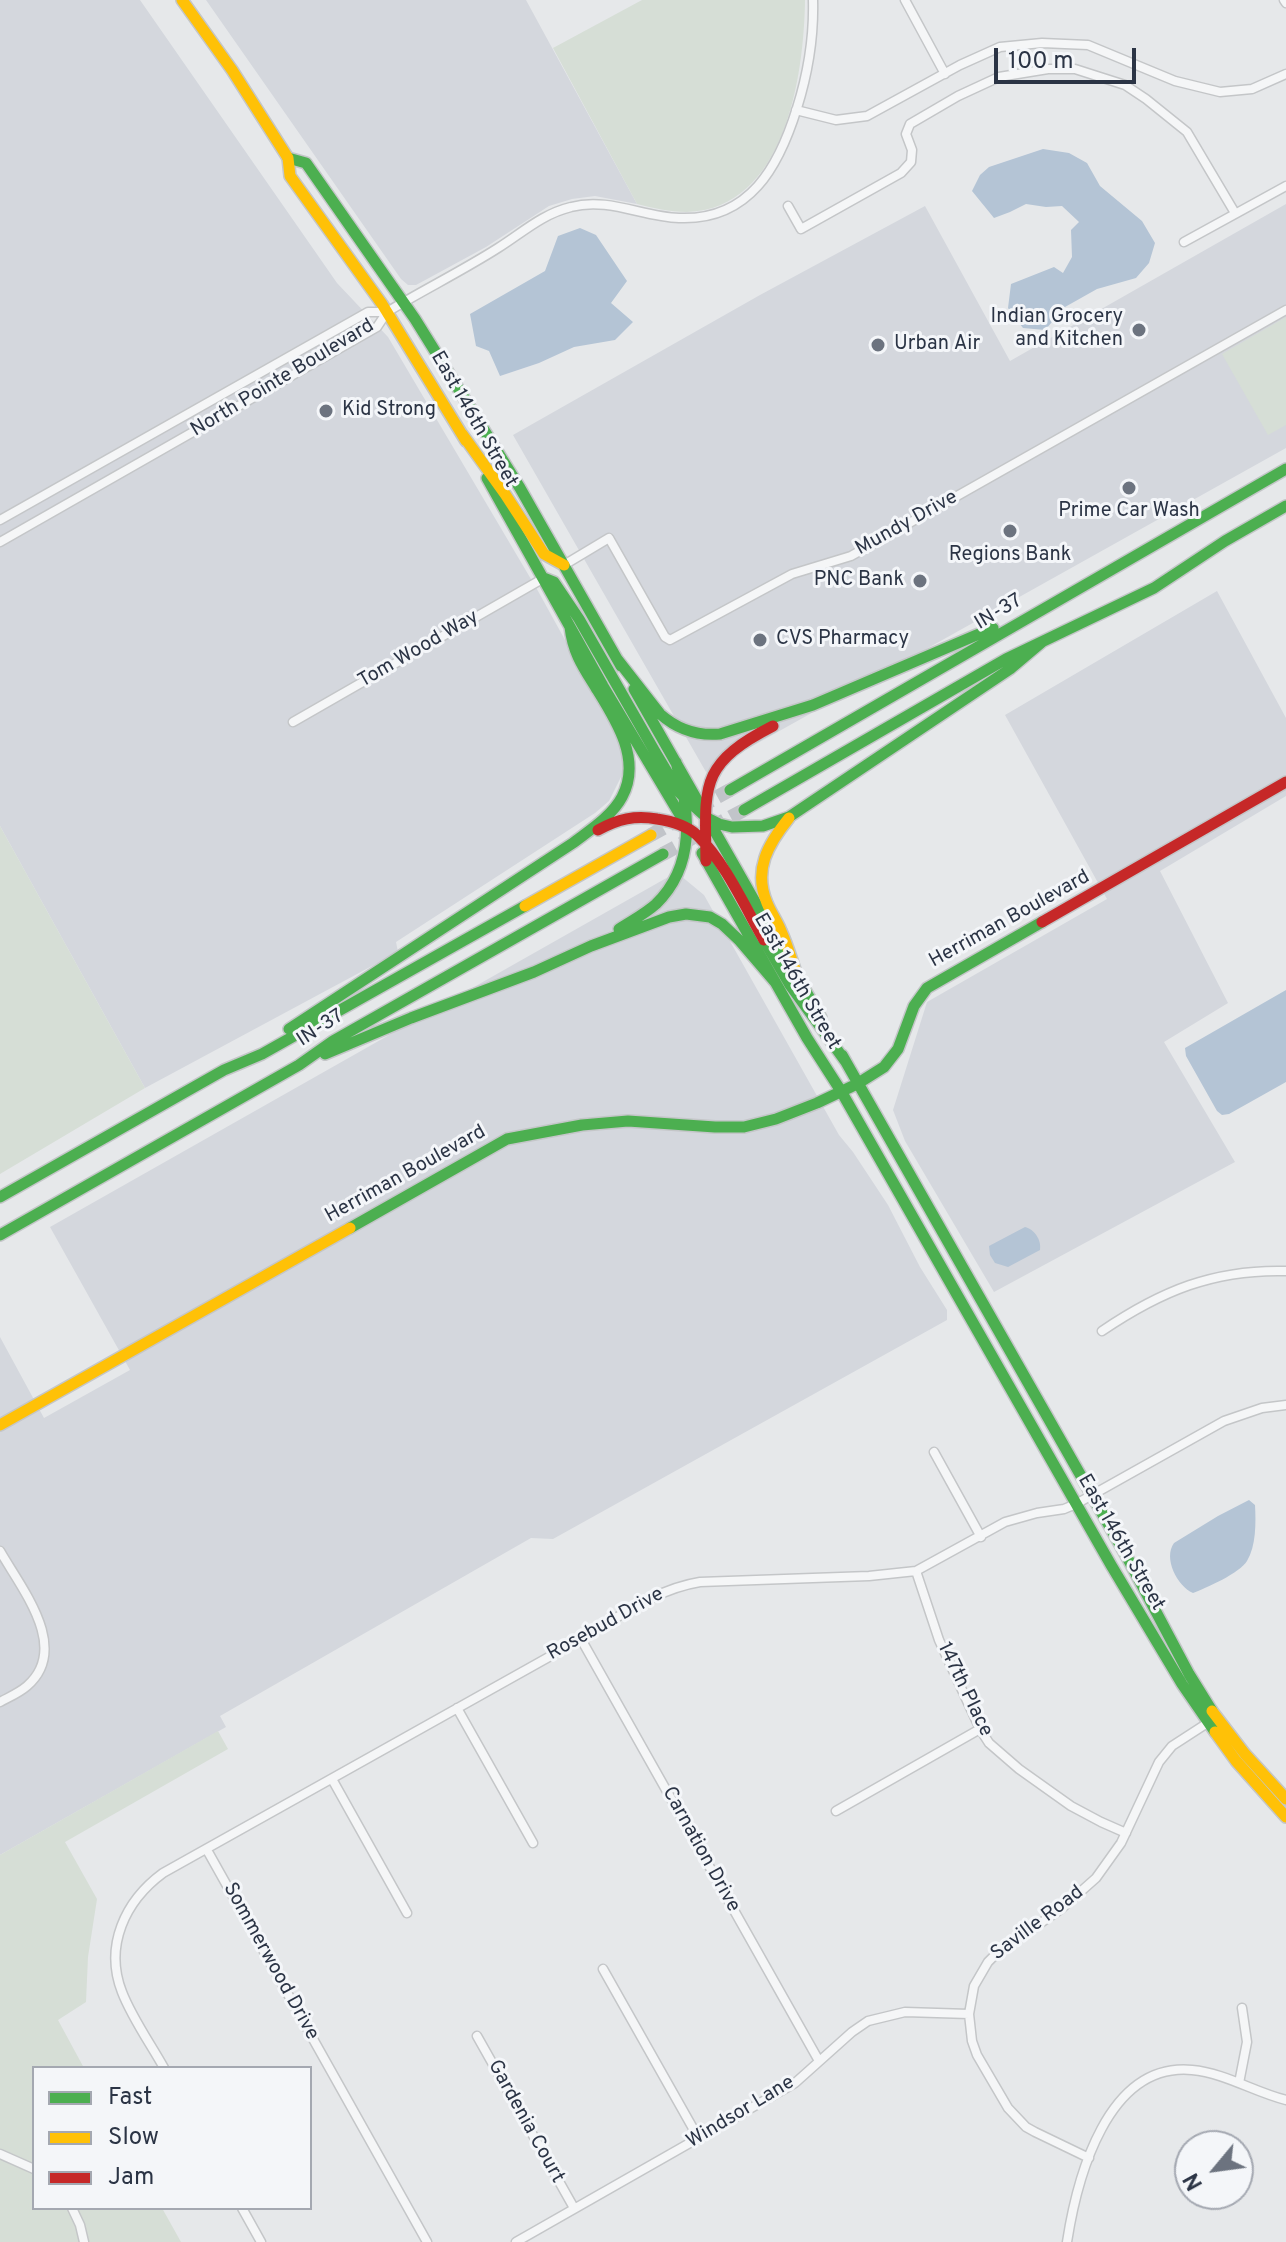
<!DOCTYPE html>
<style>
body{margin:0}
#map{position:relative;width:1286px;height:2242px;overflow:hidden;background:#e6e8ea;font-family:Overpass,sans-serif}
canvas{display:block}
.legend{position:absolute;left:32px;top:2066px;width:280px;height:144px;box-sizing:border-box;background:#f4f6f9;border:2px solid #a4a8b1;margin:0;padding:10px 14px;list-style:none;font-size:24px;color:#2b3445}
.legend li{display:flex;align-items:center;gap:16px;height:40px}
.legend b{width:40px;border:2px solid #a4a8b1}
.north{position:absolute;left:1174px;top:2130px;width:80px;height:80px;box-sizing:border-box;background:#f4f6f9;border:2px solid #a4a8b1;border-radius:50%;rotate:241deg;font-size:22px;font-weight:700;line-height:32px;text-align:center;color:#2b3445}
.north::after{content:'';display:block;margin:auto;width:28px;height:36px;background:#6c737f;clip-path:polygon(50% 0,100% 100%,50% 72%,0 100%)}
.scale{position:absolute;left:994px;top:48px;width:142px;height:36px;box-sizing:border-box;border:4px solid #2b3445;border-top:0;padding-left:10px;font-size:24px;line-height:28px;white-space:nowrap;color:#2b3445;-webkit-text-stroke:6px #f4f6f9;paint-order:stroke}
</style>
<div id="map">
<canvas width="1286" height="2242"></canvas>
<ul class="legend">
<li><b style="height:10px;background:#4caf50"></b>Fast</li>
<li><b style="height:10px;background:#ffc107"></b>Slow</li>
<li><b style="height:10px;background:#c62828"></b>Jam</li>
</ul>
<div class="north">N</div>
<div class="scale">100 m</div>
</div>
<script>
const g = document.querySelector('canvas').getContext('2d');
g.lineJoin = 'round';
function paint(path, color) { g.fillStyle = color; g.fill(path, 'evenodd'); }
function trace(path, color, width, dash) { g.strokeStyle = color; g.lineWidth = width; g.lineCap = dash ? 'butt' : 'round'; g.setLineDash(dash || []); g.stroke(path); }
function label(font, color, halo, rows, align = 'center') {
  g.font = font + ' Overpass,sans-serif'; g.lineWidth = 6; g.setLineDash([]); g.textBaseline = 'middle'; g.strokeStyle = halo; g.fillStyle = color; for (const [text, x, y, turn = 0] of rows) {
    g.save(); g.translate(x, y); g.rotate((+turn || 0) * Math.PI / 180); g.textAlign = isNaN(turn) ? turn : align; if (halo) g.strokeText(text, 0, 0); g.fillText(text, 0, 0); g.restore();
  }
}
paint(new Path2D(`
 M0 0H140L337 283 388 337 538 591 618 736 626 756 624 771 609 801 595 813 396 942 398 952 145 1088 0 826Z
 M206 0H526L637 204 595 196 572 199 549 206 486 247 429 278 416 285H408L401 279Z
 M1286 204V448L706 772 513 435 760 295 925 206 1010 361Z
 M1217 591 1286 718V796L1160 871 1228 1003 1164 1042 1235 1162 994 1292 905 1141 893 1110 927 1002 1107 899 1005 715Z
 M670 876H681L704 895 839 1135 853 1152 888 1205 920 1267 947 1310V1320L553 1539 531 1538 220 1716 226 1727 0 1855V1337L44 1418 130 1370 50 1227Z`), '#d4d7dd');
paint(new Path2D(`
 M642 0H805C804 76 785 209 687 212 670 212 653 208 637 204L553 48Z
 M1286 317V425L1268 435 1222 354Z
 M0 826 145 1088 0 1174Z
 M218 1731 228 1749 65 1842 97 1899 88 1957 86 2002 58 2020 84 2068H34V2208H162L181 2242H0V1855Z`), '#d6ded6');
paint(new Path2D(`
 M1043 149 1069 153 1087 163 1100 186 1142 221 1155 243 1149 263 1136 278 1097 289 1065 307 1045 330 1023 328 1008 308 1011 284 1054 267 1063 273 1072 257 1071 230 1079 222 1062 206 1046 207 1026 204 1010 212 994 218 972 191 980 175 989 167Z
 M580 228 596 235 627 281 611 303 633 322 615 340 574 347 539 363 500 376 489 351 476 346 470 314 545 271 558 236Z
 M1286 990V1082L1229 1114 1222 1115 1217 1111 1186 1056 1185 1048Z
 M1025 1227C1034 1229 1042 1240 1040 1250L1008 1267 995 1263 990 1255 989 1246Z
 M1249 1500 1255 1505C1256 1523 1256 1546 1247 1561 1240 1573 1206 1588 1193 1593 1177 1586 1163 1558 1174 1543L1218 1516Z`), '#b4c4d5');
trace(new Path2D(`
 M699 807 730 790
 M712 827 744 810
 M651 835 681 818
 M663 854 694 837`), '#c1c4c9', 14, [14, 7]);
const street = new Path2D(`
 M905 0 945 74
 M1284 0 1286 3
 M796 110 836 120 867 116 960 65 1000 47 1042 43 1088 45 1175 81 1220 92 1252 89 1286 74
 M788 206 801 229 901 173 911 162 912 150 906 134 910 124 958 96 999 77 1048 69H1075L1125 85 1146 99 1187 132 1235 213
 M1184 242 1286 186
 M0 520 368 312H387
 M0 542 377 327 387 312C423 290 462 271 498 248 522 233 542 214 571 207 608 197 643 217 679 218 750 221 779 166 797 108 808 73 814 37 813 0
 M564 565 609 538 665 637 670 640 792 574 851 556 1286 310
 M293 722 544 578
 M1102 1331C1161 1291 1214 1269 1286 1271
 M934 1452 981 1537
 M0 1551C21 1588 71 1648 27 1686 19 1693 9 1697 0 1702
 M916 1571 939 1640 980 1729 989 1743 1019 1769 1071 1806 1101 1822 1126 1833
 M581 1639 819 2061
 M457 1708 533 1843
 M332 1779 407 1913
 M836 1811 980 1729
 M207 1850 427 2242
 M603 1969 699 2139
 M477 2036 574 2208
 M164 2068C150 2043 132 2018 122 1992 104 1946 125 1901 163 1873L581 1639C619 1617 656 1589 700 1582L869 1576 916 1571 1005 1522 1037 1513 1064 1509 1076 1504 1224 1421 1262 1408 1286 1405
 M1239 2083 1247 2042 1242 2008
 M0 2154 34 2169
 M1089 2158 1035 2132 1026 2127 1008 2108 977 2055 972 2041 969 2014 974 1986 988 1962 997 1953 1061 1909 1096 1878 1121 1843 1159 1762 1172 1746 1209 1722
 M72 2208 80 2225 84 2242
 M242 2208 261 2242
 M516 2242 795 2083 852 2032 868 2021 905 2012 969 2014
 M1067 2242C1077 2178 1107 2062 1192 2070 1225 2073 1254 2092 1286 2100`);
const fast = new Path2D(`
 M288 158 306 163 415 319 520 488 621 666
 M487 478 603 686 689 830
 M544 578 554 582 579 619 654 750 679 792 686 799 707 818 719 824 732 827 763 826 789 817 1010 669 1042 642
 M617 659 660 714C677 729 698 736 720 734L813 705 993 628
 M634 689 821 1018
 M730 790 1286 469
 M744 810 1006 659 1154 588 1225 541 1286 506
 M702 853 807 1038 841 1091 1111 1565 1182 1684 1215 1732
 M619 929C631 921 645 914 656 904 696 865 690 812 676 762
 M764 940 790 985 846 1062
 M289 1029 573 843C590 830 612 816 622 797 642 760 616 720 596 688 583 667 573 653 570 627
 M325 1054 411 1018 534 972 591 946 669 917 686 914 710 917 722 924 739 940 775 982
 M842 1055 1127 1557 1189 1674 1212 1711
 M0 1197 224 1070 262 1054 525 906
 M350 1228 507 1139 582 1125 628 1121 715 1127H744L776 1119 817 1103 857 1084 884 1067 898 1049 914 1006 927 988 1042 922
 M0 1235 299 1065 333 1041 663 854`);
const slow = new Path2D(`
 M182 0 232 70 288 158 290 176 382 304 466 441
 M462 434 505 494 544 554 564 565
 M789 818C768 844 753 870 767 903 771 913 777 921 781 931 788 946 792 962 798 978
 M525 906 651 835
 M0 1425 350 1228
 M1212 1711 1245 1754 1286 1799
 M1215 1732 1236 1761 1286 1817`);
const jam = new Path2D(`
 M598 830C618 819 635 815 657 819 671 821 687 826 697 835 725 862 745 907 764 940
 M706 861C705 785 699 764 773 726
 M1042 922 1286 782`);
trace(street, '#c4c6c8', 11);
trace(fast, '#c4c6c8', 14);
trace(slow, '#c4c6c8', 14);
trace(jam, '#c4c6c8', 14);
trace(street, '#f5f6f7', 8);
trace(fast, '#4caf50', 11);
trace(slow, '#ffc107', 11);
trace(jam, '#c62828', 11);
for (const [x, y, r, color] of [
 [1139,330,8,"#6c737f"],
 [878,345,8,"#6c737f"],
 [326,411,8,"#6c737f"],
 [1129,488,8,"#6c737f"],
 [1010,531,8,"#6c737f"],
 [920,581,8,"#6c737f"],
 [760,640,8,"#6c737f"]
]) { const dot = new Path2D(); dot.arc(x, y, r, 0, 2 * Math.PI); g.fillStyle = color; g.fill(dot); trace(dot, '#f4f6f9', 3); }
label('20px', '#2b3445', '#f4f6f9', [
 ["Indian Grocery",1123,318,"right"],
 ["and Kitchen",1123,341,"right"],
 ["Urban Air",894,345],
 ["Kid Strong",342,411],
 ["Prime Car Wash",1129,512,"center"],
 ["Regions Bank",1010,556,"center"],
 ["PNC Bank",904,581,"right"],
 ["CVS Pharmacy",776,640]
], 'left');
label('20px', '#2b3445', '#f4f6f9', [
 ["North Pointe Boulevard",283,379,-31],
 ["East 146th Street",473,420,60],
 ["Mundy Drive",907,524,-29],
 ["IN-37",999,613,-31],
 ["Tom Wood Way",419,650,-30],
 ["Herriman Boulevard",1010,920,-29],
 ["East 146th Street",796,982,60],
 ["IN-37",321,1029,-33],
 ["Herriman Boulevard",406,1175,-29],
 ["East 146th Street",1120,1543,60],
 ["Rosebud Drive",606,1625,-29],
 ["147th Place",964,1690,64],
 ["Carnation Drive",700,1850,61],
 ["Saville Road",1038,1924,-37],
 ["Sommerwood Drive",270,1962,61],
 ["Windsor Lane",741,2113,-31],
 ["Gardenia Court",525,2122,61]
]);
</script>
